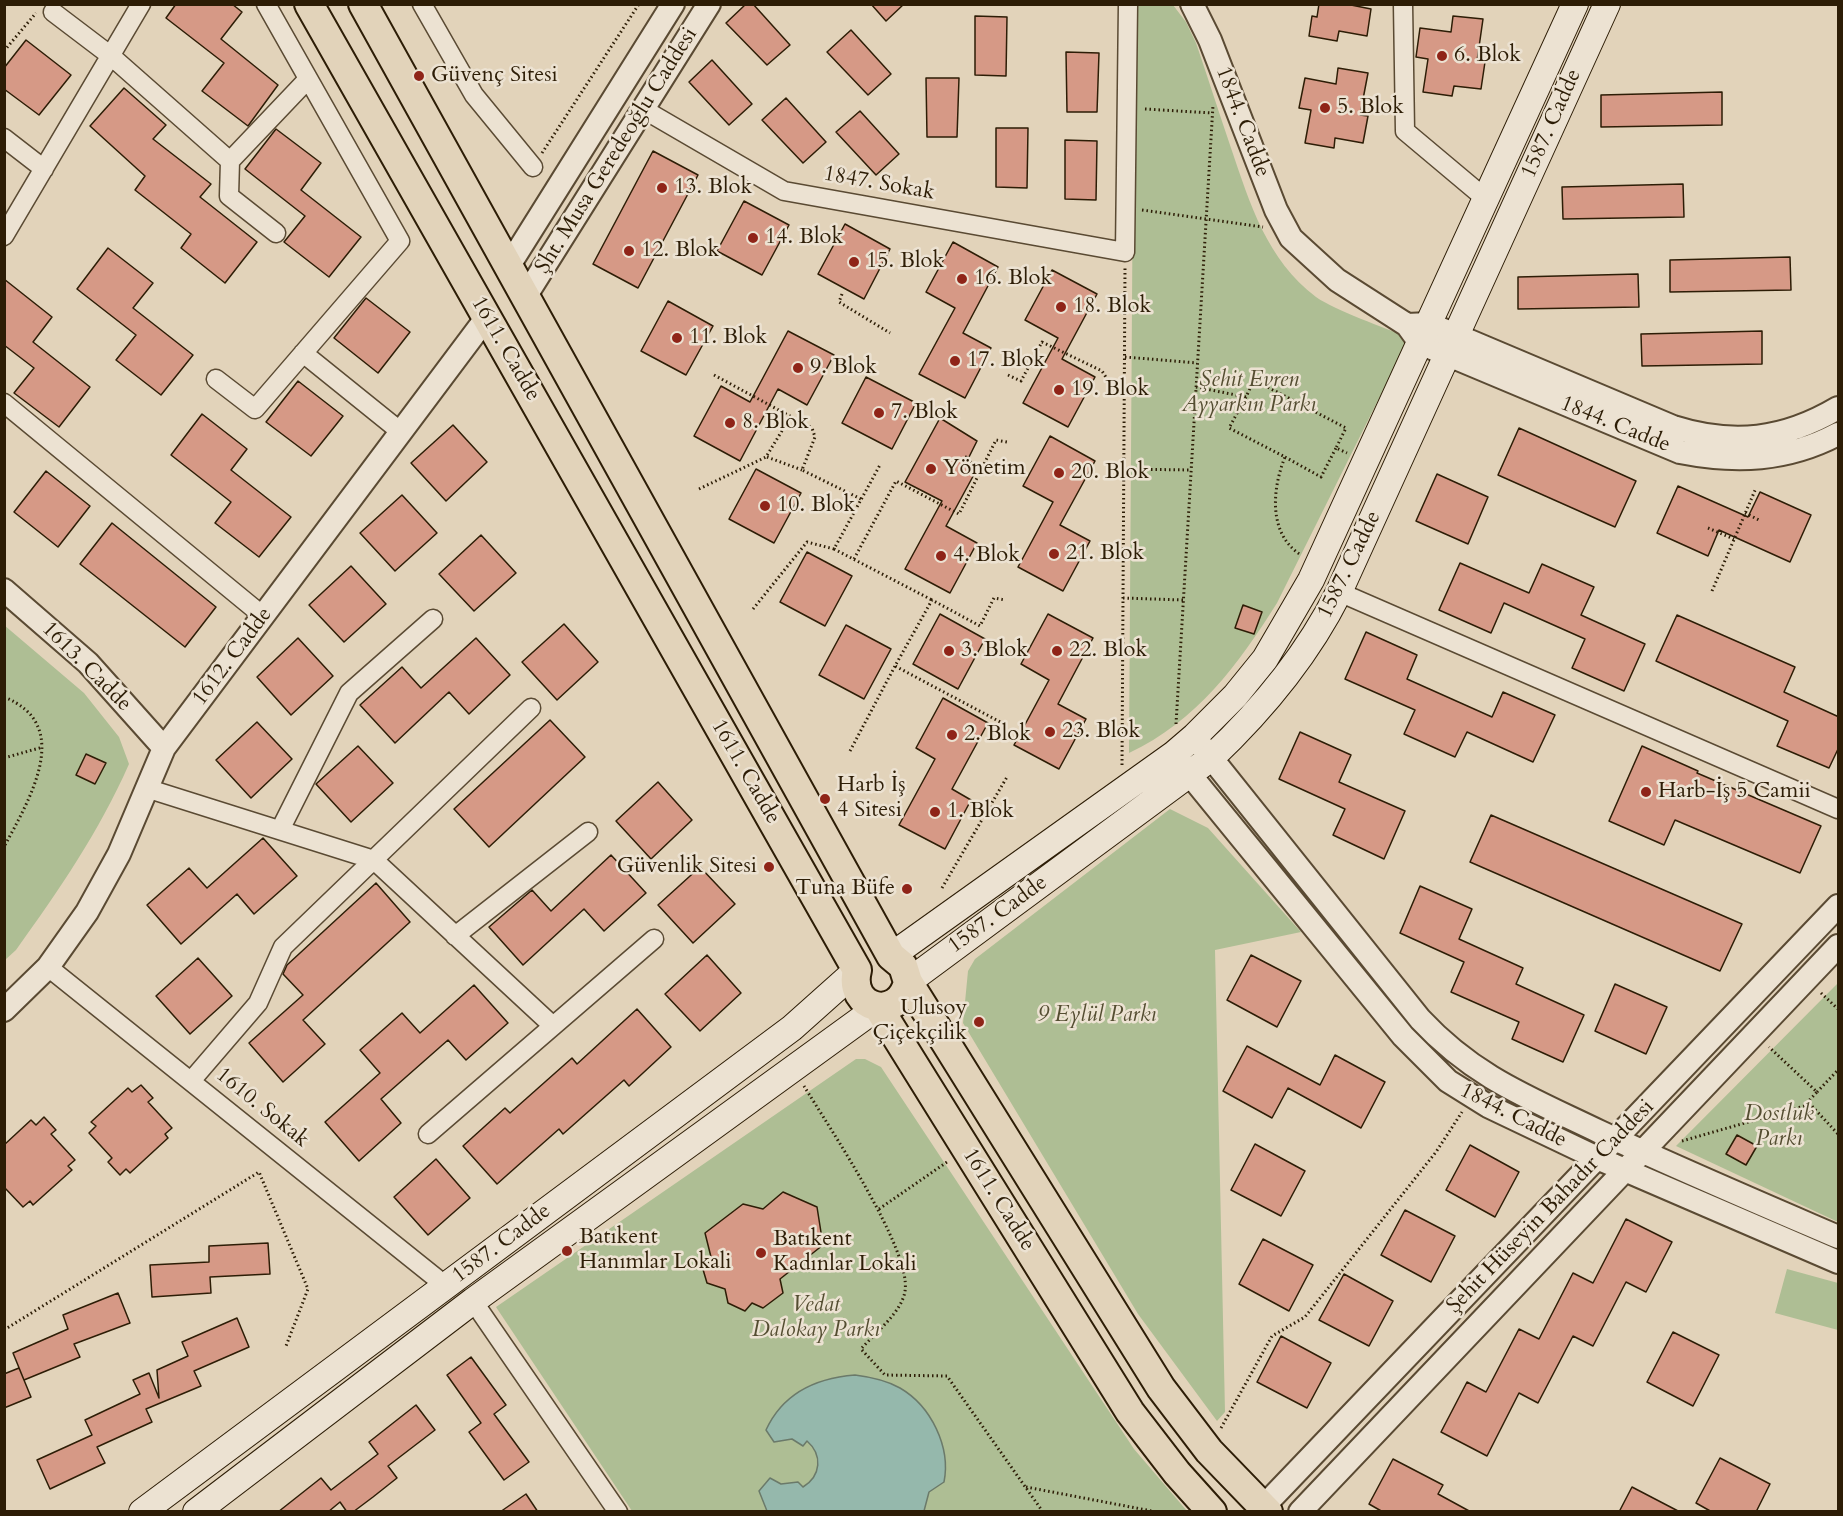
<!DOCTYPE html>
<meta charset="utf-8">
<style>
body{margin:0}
#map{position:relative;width:1843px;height:1516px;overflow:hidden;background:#e2d3ba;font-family:Cardo,serif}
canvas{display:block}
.frame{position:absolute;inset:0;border:6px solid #2d1d06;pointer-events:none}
</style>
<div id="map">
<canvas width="1843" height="1516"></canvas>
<div class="frame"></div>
</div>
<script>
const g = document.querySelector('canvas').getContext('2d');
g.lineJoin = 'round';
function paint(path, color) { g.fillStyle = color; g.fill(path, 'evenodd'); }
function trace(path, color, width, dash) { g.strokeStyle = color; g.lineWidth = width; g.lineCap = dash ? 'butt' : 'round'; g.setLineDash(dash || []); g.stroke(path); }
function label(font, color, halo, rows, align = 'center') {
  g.font = font + ' Cardo,serif'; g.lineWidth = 5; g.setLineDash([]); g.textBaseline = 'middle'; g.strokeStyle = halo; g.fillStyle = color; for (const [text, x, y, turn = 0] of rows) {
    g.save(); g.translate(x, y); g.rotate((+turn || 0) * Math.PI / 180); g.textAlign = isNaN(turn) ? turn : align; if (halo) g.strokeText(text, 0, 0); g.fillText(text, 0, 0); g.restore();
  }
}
paint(new Path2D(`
 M1134 5H1173L1186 22 1196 43C1208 78 1219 113 1231 148 1250 204 1267 260 1316 297 1336 311 1384 327 1409 338L1277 603C1238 665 1197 721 1129 753Z
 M4 625 84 693 119 737 129 764C99 832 59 890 16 950L5 960Z
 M1170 809 1208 828 1301 932 1215 950 1225 1412 1217 1421 1138 1314 963 1023 968 971 975 959Z
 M1838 983V1222L1676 1146Z
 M856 1059H865L881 1067 1134 1449 1187 1511H632L496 1307Z
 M1787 1269 1838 1283V1330L1775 1313Z`), '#aebe94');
const water = new Path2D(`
 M855 1375C871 1377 886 1380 900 1388 931 1406 951 1447 944 1482L929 1492 924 1511H767L759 1491 770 1478 781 1484 798 1482 803 1487C821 1476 823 1455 807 1441L803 1446 792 1439 774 1442 766 1430C783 1393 816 1378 855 1375Z`);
paint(water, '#95b8ac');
trace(water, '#6b7a6a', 1.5);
const building = new Path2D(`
 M176 4H232L242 12 221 39 278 85 248 126 202 91 224 63 166 18Z
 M746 4H753L790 45 767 65 726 23Z
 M871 4H904L886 21Z
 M1319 4H1346L1371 9 1367 36 1339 31 1337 41 1309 36 1312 16 1317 17Z
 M975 16 1007 17 1006 76 975 75Z
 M1453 16 1483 19 1477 61 1485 62 1481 89 1454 86 1452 96 1423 92 1428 59 1416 57 1420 28 1451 32Z
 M851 30 891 74 868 95 827 52Z
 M26 40 71 75 39 115 4 89V68Z
 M1066 52 1099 53 1097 112H1067Z
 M712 60 752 104 729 125 689 82Z
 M1338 68 1368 73 1360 115 1368 116 1363 143 1335 138 1334 148 1305 143 1311 110 1299 108 1305 78 1336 84Z
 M926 78H959L957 137H927Z
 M124 88 166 125 153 139 211 184 200 197 257 242 225 283 181 248 191 234 135 190 145 176 90 126Z
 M1722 92V125L1601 127V95Z
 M786 98 826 142 803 163 762 120Z
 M860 111 899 154 876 175 836 132Z
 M996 128H1028L1027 188 996 187Z
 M276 129 321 163 301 190 361 237 329 277 284 242 305 216 245 169Z
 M1065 140 1097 141 1096 200 1065 199Z
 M653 151 698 175 638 288 593 264Z
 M1683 184 1684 217 1563 219 1562 187Z
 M744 201 789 225 762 275 717 251Z
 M845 224 890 249 864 299 818 274Z
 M953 242 998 267 963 333 991 348 965 398 919 374 955 308 926 292Z
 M108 248 153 283 133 308 193 355 161 395 116 360 136 335 77 289Z
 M1790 257 1791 290 1670 292V260Z
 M1052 270 1097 294 1062 359 1095 377 1068 427 1023 403 1058 338 1025 320Z
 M1638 274 1639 307 1518 309V277Z
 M4 279 52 317 33 342 90 387 59 427 14 393 34 368 4 345Z
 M366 298 410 332 378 373 334 338Z
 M668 301 713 326 686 375 641 351Z
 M788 331 834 355 807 405 778 389 740 461 694 436 721 386 750 402Z
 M1762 331V364L1642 366 1641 334Z
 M866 377 916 403 892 449 842 423Z
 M298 381 343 416 311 456 266 422Z
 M202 414 247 449 231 470 291 517 259 557 215 523 231 502 171 455Z
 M940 418 977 441 966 463 977 469 946 526 977 543 950 593 905 569 942 501 905 482Z
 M453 425 487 462 446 501 411 463Z
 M1519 428 1636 481 1615 527 1498 475Z
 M1050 436 1095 461 1060 525 1090 541 1063 591 1018 567 1053 502 1023 486Z
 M756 469 801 493 774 543 729 519Z
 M46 471 90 506 58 547 14 512Z
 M1437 474 1488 497 1468 544 1416 521Z
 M1678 486 1748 517 1760 492 1811 515 1790 562 1719 530 1708 556 1657 533Z
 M402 495 437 533 395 571 360 533Z
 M112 523 216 607 185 647 80 564Z
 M481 535 516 573 474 611 439 574Z
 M807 552 852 576 825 626 780 602Z
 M1460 563 1529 593 1542 564 1594 587 1581 615 1645 644 1624 691 1572 668 1585 639 1504 603 1491 633 1439 610Z
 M351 566 386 604 344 642 309 605Z
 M1243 605 1262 612 1254 634 1235 628Z
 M940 614 985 639 958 689 913 664Z
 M1048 614 1093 638 1058 704 1086 719 1059 769 1014 745 1049 680 1021 664Z
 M1677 615 1795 667 1784 692 1839 717V747L1829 768 1777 746 1788 721 1656 661Z
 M564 624 598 662 557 700 522 662Z
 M846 625 891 649 864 699 819 675Z
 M1366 632 1417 655 1407 679 1492 717 1503 692 1555 715 1533 762 1467 732 1455 757 1404 734 1415 710 1345 679Z
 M298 638 333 676 291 715 257 677Z
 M476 638 510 675 469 714 449 692 395 743 360 705 402 667 421 688Z
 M943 698 988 723 952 789 971 800 945 849 899 825 935 759 916 748Z
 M550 720 585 757 489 847 454 809Z
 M257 722 292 759 251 798 216 760Z
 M1300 732 1351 755 1339 782 1405 811 1384 859 1333 835 1345 809 1279 779Z
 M358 746 393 783 351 822 316 784Z
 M1642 746 1698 771 1697 773 1821 826 1800 873 1675 820 1664 845 1609 821Z
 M86 754 106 763 95 784 76 775Z
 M658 782 692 820 651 859 616 821Z
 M1491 815 1742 924 1720 971 1470 862Z
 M263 838 297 876 254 914 237 894 181 944 147 905 189 868 207 888Z
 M611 855 646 893 604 931 584 909 523 965 489 927 532 890 551 911Z
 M700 867 735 904 693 943 658 905Z
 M376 883 410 922 303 1020 325 1044 283 1082 249 1043 303 995 283 974 287 965Z
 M1420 886 1472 909 1459 939 1523 968 1516 984 1584 1015 1563 1062 1512 1039 1519 1022 1451 992 1464 962 1400 933Z
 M707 955 741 993 700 1031 665 994Z
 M1251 955 1301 981 1277 1027 1227 1000Z
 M198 958 232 996 190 1034 156 996Z
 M1615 984 1667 1007 1646 1054 1595 1031Z
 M474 985 508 1023 466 1060 448 1040 381 1099 401 1123 359 1161 325 1122 380 1073 360 1050 402 1013 420 1033Z
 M637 1009 671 1047 629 1086 624 1080 563 1134 559 1129 497 1184 463 1146 505 1108 510 1113 572 1058 577 1064Z
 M1247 1046 1320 1085 1335 1055 1385 1082 1361 1128 1288 1088 1272 1118 1223 1091Z
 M141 1085 153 1098 148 1102 172 1128 165 1134 168 1138 130 1173 126 1169 120 1175 108 1162 112 1158 89 1133 96 1126 91 1122 128 1088 132 1092Z
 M44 1117 56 1130 51 1134 75 1160 68 1166 72 1170 33 1205 30 1201 23 1207 4 1187V1145L31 1120 36 1125Z
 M1737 1135 1757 1146 1746 1165 1726 1154Z
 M1255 1144 1305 1171 1281 1216 1231 1190Z
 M1470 1145 1519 1172 1495 1217 1446 1190Z
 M436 1159 470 1198 428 1235 394 1197Z
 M783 1192 817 1207 823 1245 780 1279 783 1293 763 1308 752 1303 745 1311 728 1303 725 1289 707 1283 702 1266 712 1261 705 1233 743 1204 763 1209Z
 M1405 1210 1455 1236 1431 1282 1381 1255Z
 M1626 1219 1672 1242 1646 1292 1626 1282 1593 1346 1573 1336 1538 1403 1519 1393 1487 1456 1441 1432 1467 1382 1486 1392 1519 1329 1539 1339 1573 1273 1593 1283Z
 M1263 1239 1313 1265 1289 1311 1239 1284Z
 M268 1243 270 1274 210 1277 211 1293 152 1297 150 1265 209 1262V1246Z
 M1344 1274 1393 1301 1369 1346 1319 1320Z
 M118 1293 130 1323 74 1344 80 1357 24 1380 13 1353 68 1329 63 1315Z
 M237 1318 249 1347 194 1371 201 1386 146 1409 152 1422 97 1447 105 1463 50 1489 37 1460 92 1435 85 1420 140 1394 133 1380 149 1373 159 1398 157 1370 188 1356 182 1342Z
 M1673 1332 1719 1355 1693 1406 1647 1382Z
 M1281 1336 1331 1363 1307 1408 1257 1382Z
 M471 1357 506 1405 494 1414 529 1462 504 1480 469 1432 481 1423 447 1375Z
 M19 1368 31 1397 4 1408V1374Z
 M416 1405 435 1430 388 1466 397 1478 373 1497 353 1512H347L340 1502 328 1512H278L321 1478 331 1490 378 1454 369 1442Z
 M1720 1458 1770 1484 1756 1512H1712L1696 1503Z
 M1393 1459 1443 1485 1438 1494 1471 1512H1383L1369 1504Z
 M1632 1487 1680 1512H1619Z
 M526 1494 538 1512H500Z`);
paint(building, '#d69986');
trace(building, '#2d1d06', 1.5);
const minor = new Path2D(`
 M422 4 474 95 533 167
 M1403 4 1405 131 1486 199
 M53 12 111 56 230 161 229 196 276 233
 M643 109 784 191 1125 252 1128 4
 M4 138 44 169
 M230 161 308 79
 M4 236 141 4
 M303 353 401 432
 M216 379 255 409 400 241 266 4
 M4 403 263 616
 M1339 592 1838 809
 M149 789 374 860 553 1026
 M280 830 349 693 433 619
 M455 936 588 832
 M48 967 446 1286
 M191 1081 258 1003 283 947 531 708
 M428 1134 654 939
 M473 1301 618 1512`);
const tertiary = new Path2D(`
 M1192 4 1210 40 1276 210 1291 238 1337 280 1407 325
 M508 267 673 4
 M525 297 709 4
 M1838 408C1784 440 1733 446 1673 427L1429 324 1407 325 1420 343 1680 452C1736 463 1787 461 1838 434
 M4 590 88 663 164 748
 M1201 745 1420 1019C1475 1078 1530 1098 1600 1132 1679 1169 1759 1203 1838 1237
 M1178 760 1403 1036 1448 1081 1488 1106 1597 1158 1838 1262
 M4 1010 48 967 87 912 119 854 164 748 487 317
 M1263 1507 1838 906
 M1300 1512 1838 946`);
const secondary = new Path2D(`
 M891 956 1174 754 1195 736 1235 696 1265 659 1311 580 1575 4
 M908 982 1211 758C1263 709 1307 656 1339 592L1607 4
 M142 1512 792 1028 857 970
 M196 1512 473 1301 878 1007`);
const primary = new Path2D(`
 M309 4 857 970C847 1010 899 1022 908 982
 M363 4 891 956 903 966 908 982 1161 1388 1209 1451 1268 1512
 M878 1007 1130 1412 1177 1473 1212 1512`);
trace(minor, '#5a4a33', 21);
trace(tertiary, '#5a4a33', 26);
trace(secondary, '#2d1d06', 28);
trace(primary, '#2d1d06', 32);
trace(new Path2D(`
 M4 51 36 13
 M1145 109 1212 113
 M542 153 639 4
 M1142 210 1263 227
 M842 294 839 302 890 333
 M1125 357 1197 363
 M714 375 812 428 815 437 802 470 861 499
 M1008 375 1021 381 1042 342 1102 371 1109 382H1124
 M1196 387 1246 397 1254 380 1346 428 1336 448 1347 453
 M1246 397 1229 428 1285 457C1272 489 1268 534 1301 555
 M967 456 965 459 982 468
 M767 457 802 470
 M1285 457 1321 477 1336 448
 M1124 469 1191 470
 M699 489 766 457 791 416
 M1745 513 1759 520
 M1708 528 1734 539
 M834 549 932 600
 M854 559 896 481 959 514 996 440 1007 442
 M1712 591 1756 488
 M1123 598 1183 600
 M753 609 807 542 834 549 880 465
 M4 697C75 725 29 800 4 847
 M1004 724 895 666 932 600 980 626 994 598 1005 600
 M1176 724 1213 105
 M850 751 895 666
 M4 758 43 747
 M1122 765 1125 268
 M942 888 1007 777
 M1821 993 1838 1009
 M804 1086C827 1124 912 1250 905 1291 902 1312 875 1333 861 1349L885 1375 947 1376 1043 1512
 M1817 1092 1838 1070
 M1809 1103 1838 1134
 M1682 1141 1804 1106 1817 1092 1769 1047
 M879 1209 947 1162
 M4 1330 259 1172 308 1289 286 1346
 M1221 1428 1272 1336 1305 1317 1436 1152 1462 1112
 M4 1461 5 1462
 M1026 1487 1157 1512`), '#2d1d06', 3, [1.5, 3]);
trace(minor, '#ece2d2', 18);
trace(tertiary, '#ece2d2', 22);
trace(secondary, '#ece2d2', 26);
trace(primary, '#e2d3ba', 28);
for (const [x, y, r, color] of [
 [1442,56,6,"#8f2418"],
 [419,76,6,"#8f2418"],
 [1325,108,6,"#8f2418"],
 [662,188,6,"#8f2418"],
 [753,238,6,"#8f2418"],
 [629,251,6,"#8f2418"],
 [854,262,6,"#8f2418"],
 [962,279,6,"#8f2418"],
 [1061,307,6,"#8f2418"],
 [677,338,6,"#8f2418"],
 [955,361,6,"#8f2418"],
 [798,368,6,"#8f2418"],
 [1059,390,6,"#8f2418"],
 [879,413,6,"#8f2418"],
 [730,423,6,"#8f2418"],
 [931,469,6,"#8f2418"],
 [1059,473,6,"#8f2418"],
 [765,506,6,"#8f2418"],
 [1054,554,6,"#8f2418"],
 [941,556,6,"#8f2418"],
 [949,651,6,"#8f2418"],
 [1057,651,6,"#8f2418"],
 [1050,732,6,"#8f2418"],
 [952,735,6,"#8f2418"],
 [1646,792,6,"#8f2418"],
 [825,799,6,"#8f2418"],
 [935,812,6,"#8f2418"],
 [769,867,6,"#8f2418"],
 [907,889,6,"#8f2418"],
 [979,1022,6,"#8f2418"],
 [567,1251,6,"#8f2418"],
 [761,1253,6,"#8f2418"]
]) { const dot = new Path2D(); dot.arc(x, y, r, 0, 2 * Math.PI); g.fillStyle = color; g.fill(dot); trace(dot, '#ece2d2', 2); }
label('22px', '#2d1d06', '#ece2d2', [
 ["6. Blok",1454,56],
 ["Güvenç Sitesi",431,76],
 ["5. Blok",1337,108],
 ["13. Blok",674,188],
 ["14. Blok",765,238],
 ["12. Blok",641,251],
 ["15. Blok",866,262],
 ["16. Blok",974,279],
 ["18. Blok",1073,307],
 ["11. Blok",689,338],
 ["17. Blok",967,361],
 ["9. Blok",810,368],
 ["19. Blok",1071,390],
 ["7. Blok",891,413],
 ["8. Blok",742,423],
 ["Yönetim",943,469],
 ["20. Blok",1071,473],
 ["10. Blok",777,506],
 ["21. Blok",1066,554],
 ["4. Blok",953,556],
 ["3. Blok",961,651],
 ["22. Blok",1069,651],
 ["23. Blok",1062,732],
 ["2. Blok",964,735],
 ["Harb İş",837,786],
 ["4 Sitesi",837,811],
 ["Harb-İş 5 Camii",1658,792],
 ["1. Blok",947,812],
 ["Güvenlik Sitesi",757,867,"right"],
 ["Tuna Büfe",895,889,"right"],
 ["Ulusoy",967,1009,"right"],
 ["Çiçekçilik",967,1034,"right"],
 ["Batıkent",579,1238],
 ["Hanımlar Lokali",579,1263],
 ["Batıkent",773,1240],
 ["Kadınlar Lokali",773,1265]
], 'left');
label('22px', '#2d1d06', '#ece2d2', [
 ["1844. Cadde",1242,122,69],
 ["1587. Cadde",1552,124,-66],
 ["Şht. Musa Geredeoğlu Caddesi",617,151,-58],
 ["1847. Sokak",879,184,10],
 ["1611. Cadde",505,349,60],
 ["1844. Cadde",1615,425,22],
 ["1587. Cadde",1350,565,-64],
 ["1612. Cadde",233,657,-53],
 ["1613. Cadde",86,667,45],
 ["1611. Cadde",745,772,60],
 ["1587. Cadde",998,915,-36],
 ["1610. Sokak",262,1108,39],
 ["1844. Cadde",1513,1116,27],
 ["1611. Cadde",998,1200,58],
 ["Şehit Hüseyin Bahadır Caddesi",1551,1207,-46],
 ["1587. Cadde",502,1244,-37]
]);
label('italic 22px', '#544d31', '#ece2d2', [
 ["Şehit Evren",1249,381],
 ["Ayyarkın Parkı",1249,406],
 ["9 Eylül Parkı",1097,1016],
 ["Dostluk",1779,1115],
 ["Parkı",1779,1140],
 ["Vedat",816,1306],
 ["Dalokay Parkı",816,1331]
]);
</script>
